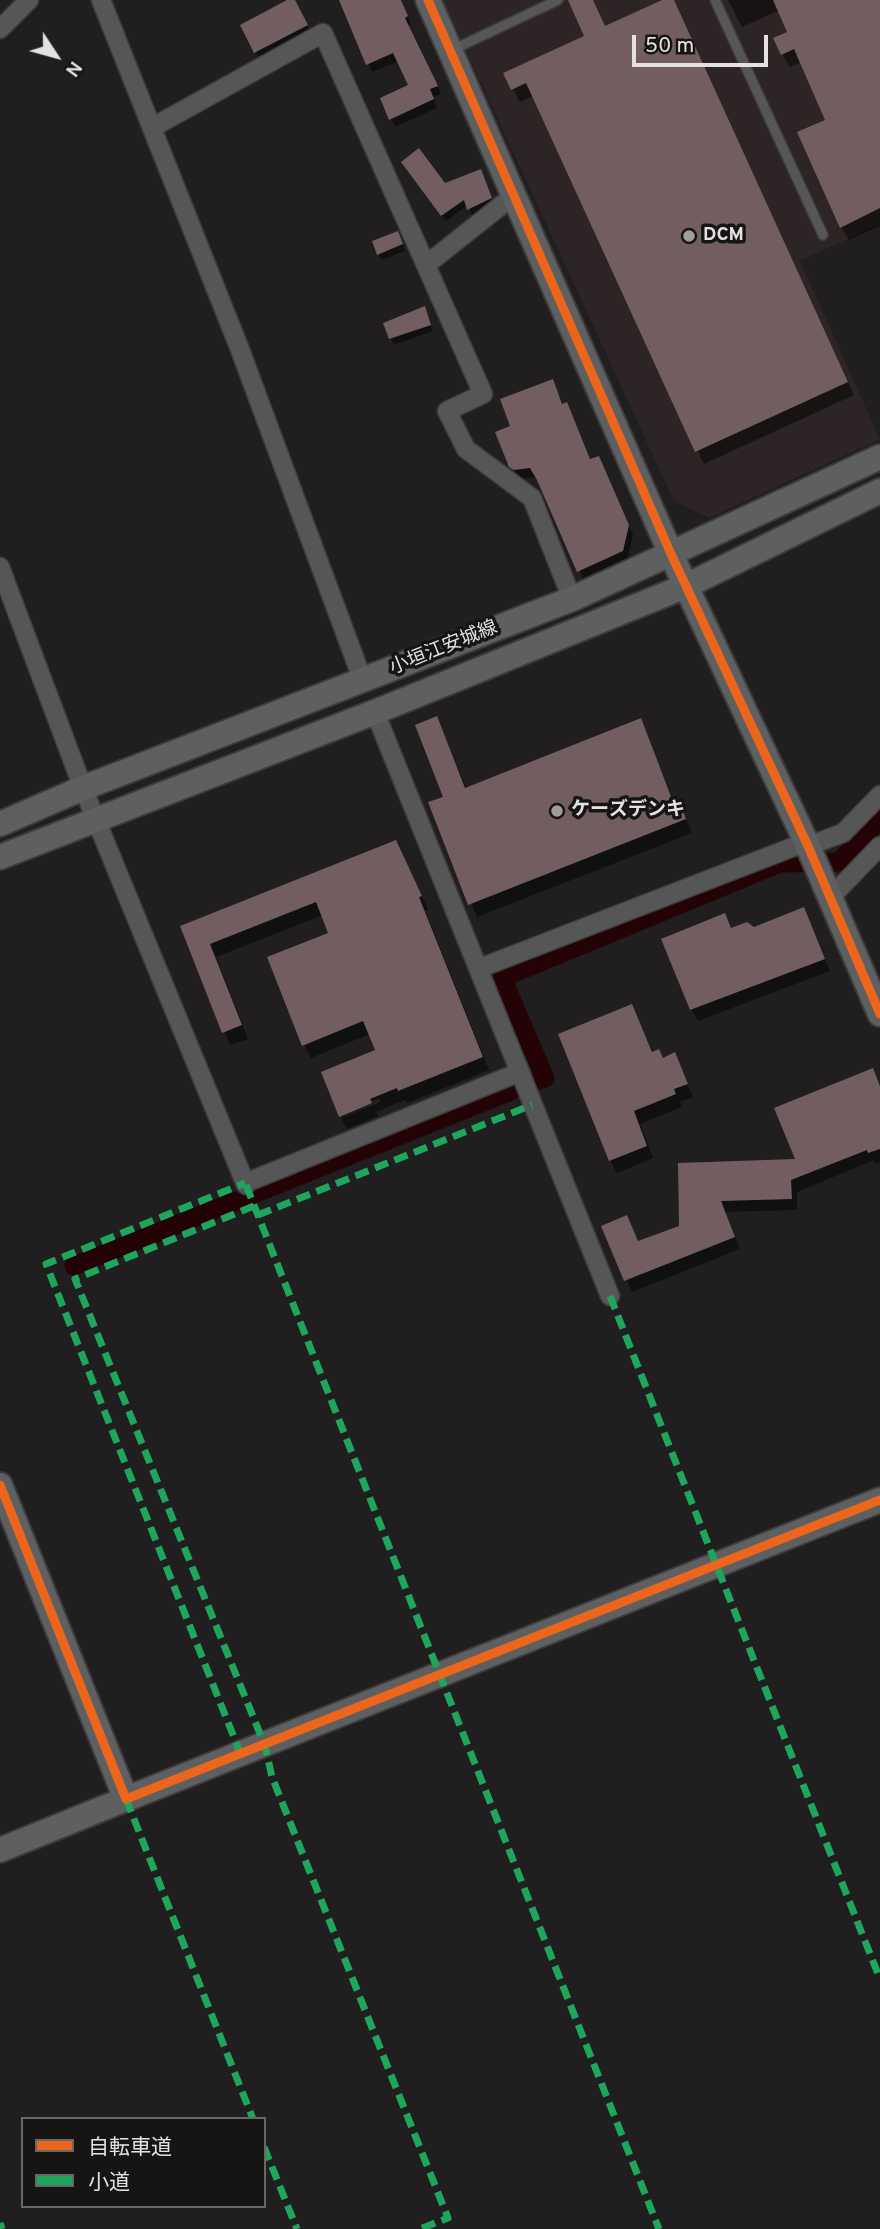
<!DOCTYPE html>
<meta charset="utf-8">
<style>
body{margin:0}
#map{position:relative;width:880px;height:2229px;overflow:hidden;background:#201e1e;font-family:Overpass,"Noto Sans JP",sans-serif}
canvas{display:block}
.legend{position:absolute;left:21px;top:2117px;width:245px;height:91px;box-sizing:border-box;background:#171414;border:2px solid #696666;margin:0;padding:9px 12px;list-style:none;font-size:21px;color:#e3e1e1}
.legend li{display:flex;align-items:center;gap:14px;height:35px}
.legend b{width:35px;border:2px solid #696666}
.north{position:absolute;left:21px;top:21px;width:70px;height:70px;-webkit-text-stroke:5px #171414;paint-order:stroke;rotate:126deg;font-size:19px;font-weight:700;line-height:28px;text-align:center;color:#e3e1e1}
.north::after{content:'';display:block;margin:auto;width:24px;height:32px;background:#e3e1e1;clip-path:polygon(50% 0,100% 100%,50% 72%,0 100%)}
.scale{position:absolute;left:632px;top:35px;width:136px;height:32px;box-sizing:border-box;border:4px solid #e3e1e1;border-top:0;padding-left:9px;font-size:21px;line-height:24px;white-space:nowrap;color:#e3e1e1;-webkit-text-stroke:5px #171414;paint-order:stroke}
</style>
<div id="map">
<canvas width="880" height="2229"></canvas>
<ul class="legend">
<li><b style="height:9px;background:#eb651d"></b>自転車道</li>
<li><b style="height:9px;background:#20a55d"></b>小道</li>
</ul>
<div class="north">N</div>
<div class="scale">50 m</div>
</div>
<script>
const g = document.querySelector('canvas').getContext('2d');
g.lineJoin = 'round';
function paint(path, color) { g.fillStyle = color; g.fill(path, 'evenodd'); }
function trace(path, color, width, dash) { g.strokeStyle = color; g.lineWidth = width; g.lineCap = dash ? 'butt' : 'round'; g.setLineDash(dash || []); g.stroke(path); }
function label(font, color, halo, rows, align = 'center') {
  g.font = font + ' Overpass,"Noto Sans JP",sans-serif'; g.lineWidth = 7; g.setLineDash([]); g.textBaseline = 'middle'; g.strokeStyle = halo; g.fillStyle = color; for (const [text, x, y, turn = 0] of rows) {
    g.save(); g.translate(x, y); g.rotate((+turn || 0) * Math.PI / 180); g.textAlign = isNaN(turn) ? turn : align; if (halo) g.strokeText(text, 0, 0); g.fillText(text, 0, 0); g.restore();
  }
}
paint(new Path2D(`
 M443 0H880V224L800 261 880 439 709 518 674 501Z`), '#2d2425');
paint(new Path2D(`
 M293 0 312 35 261 62 242 26Z
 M341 0H401L411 24 408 26 441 94 433 97 437 108 395 127 382 99 410 86 399 61 372 72Z
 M574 0H593L606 28 673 0 854 395 704 464 534 96 520 102 513 89 586 37Z
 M728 0H880V226L849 240 841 227 828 120 801 62 790 67 782 54 790 33 780 10 742 27Z
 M406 168 444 185 484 178 494 205 472 215 468 205 446 221Z
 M401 239 405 251 382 260 378 254Z
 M424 308 433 331 394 345 386 324Z
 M552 381 563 405 571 413 591 461 603 467 633 535 627 560 584 580 536 477 520 479 511 466 512 427Z
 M436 718 467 789 640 721 674 801 677 800 692 833 477 917 430 803 445 797Z
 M396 842 428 909 425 910 489 1070 407 1103 405 1100 376 1112 378 1116 347 1129 341 1118 381 1102 379 1098 340 1114 377 1051 370 1034 311 1058 304 1045 330 934 323 915 216 957 248 1039 230 1045 182 927Z
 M803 909 830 971 698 1021 691 1009 724 915 732 929H753Z
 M632 1006 653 1053 663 1059 675 1055 693 1097 680 1102 682 1107 640 1124 653 1158 617 1173 610 1160Z
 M872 1070 880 1085V1162L876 1164 874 1160 797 1192V1210L725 1212 740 1249 632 1292 604 1226 626 1217 639 1243 681 1228 679 1164 798 1161Z`), '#0007');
trace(new Path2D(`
 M539 1080 545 1078 502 978 780 863 839 862 880 819
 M74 1266 511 1091`), '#230306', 19);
paint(new Path2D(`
 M287 0H295L308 25 254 53 240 25Z
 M339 0H401L408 16 405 18 438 86 430 89 434 99 389 120 380 98 408 85 393 53 366 65Z
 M568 0H593L605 26 662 0H674L848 382 695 452 526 83 511 90 503 73 584 36Z
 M773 0H880V208L840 228 797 132 825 120 794 49 781 55 773 38 787 32Z
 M419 148 445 183 481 169 492 198 467 210 464 200 441 216 401 162Z
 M398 231 403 244 377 255 372 241Z
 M425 306 431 325 389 339 383 323Z
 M553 379 562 404 567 402 590 459 599 456 629 525 623 551 577 572 537 480 530 468 514 470 509 467 495 432 510 426 500 399Z
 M437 716 465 788 641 718 672 799 678 797 686 819 468 905 428 802 443 797 415 725Z
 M396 840 422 896 419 897 483 1057 398 1091 397 1088 370 1099 372 1103 339 1117 321 1072 375 1050 363 1021 302 1046 267 957 328 933 316 902 210 944 242 1025 222 1033 180 926Z
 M804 907 825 959 690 1010 661 939 725 913 731 928 747 922 754 927Z
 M632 1004 652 1052 659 1049 663 1058 675 1052 688 1084 674 1089 676 1094 634 1111 647 1146 609 1161 558 1034Z
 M873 1068 880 1086V1149L868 1153 867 1150 791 1180 792 1199 721 1201 735 1237 624 1281 601 1226 627 1215 638 1241 679 1226 678 1163 795 1159 774 1108Z`), '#725e61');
const lane = new Path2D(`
 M715 0 823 235
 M452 50 558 0`);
const street = new Path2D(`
 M101 0 239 347 363 681
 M0 29 29 0
 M153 127 323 33 483 394 447 411 466 449 532 498 572 599
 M426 265 513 196
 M0 567 83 788 246 1185
 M375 712 610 1296
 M808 846 843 833 880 795
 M831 897 880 846
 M480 968 806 842
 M245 1183 520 1072`);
const secondary = new Path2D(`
 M428 0 671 554 808 846 880 1014
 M0 824 83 788 572 599 880 457
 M0 857 375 712 686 586 880 491
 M0 1485 126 1799 880 1500
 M0 1850 126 1799`);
trace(lane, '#3d3b3b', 12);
trace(street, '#3d3b3b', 21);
trace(secondary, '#3d3b3b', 28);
trace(lane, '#575656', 9);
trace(street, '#575656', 18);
trace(secondary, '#5e5f60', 24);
trace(new Path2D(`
 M246 1185 659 2229
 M254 1206 75 1279 265 1746 272 1777 448 2218 420 2229
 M258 1215 532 1105
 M610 1296 880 1979
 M241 1755 46 1264 245 1183
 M126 1799 253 2119
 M264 2147 297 2229
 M0 2223 2 2229`), '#20a55d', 7, [14, 7]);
trace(new Path2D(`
 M428 0 671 554 808 846 880 1014
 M0 1485 126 1799 880 1500`), '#eb651d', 9);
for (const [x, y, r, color] of [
 [689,236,7,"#9f9d9d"],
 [557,811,7,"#9f9d9d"]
]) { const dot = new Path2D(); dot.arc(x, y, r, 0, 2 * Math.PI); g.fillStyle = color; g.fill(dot); trace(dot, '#171414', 2.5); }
label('bold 19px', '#e3e1e1', '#171414', [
 ["DCM",703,236],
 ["ケーズデンキ",571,811]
], 'left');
label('19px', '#e3e1e1', '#171414', [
 ["小垣江安城線",444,649,-22]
]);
</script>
